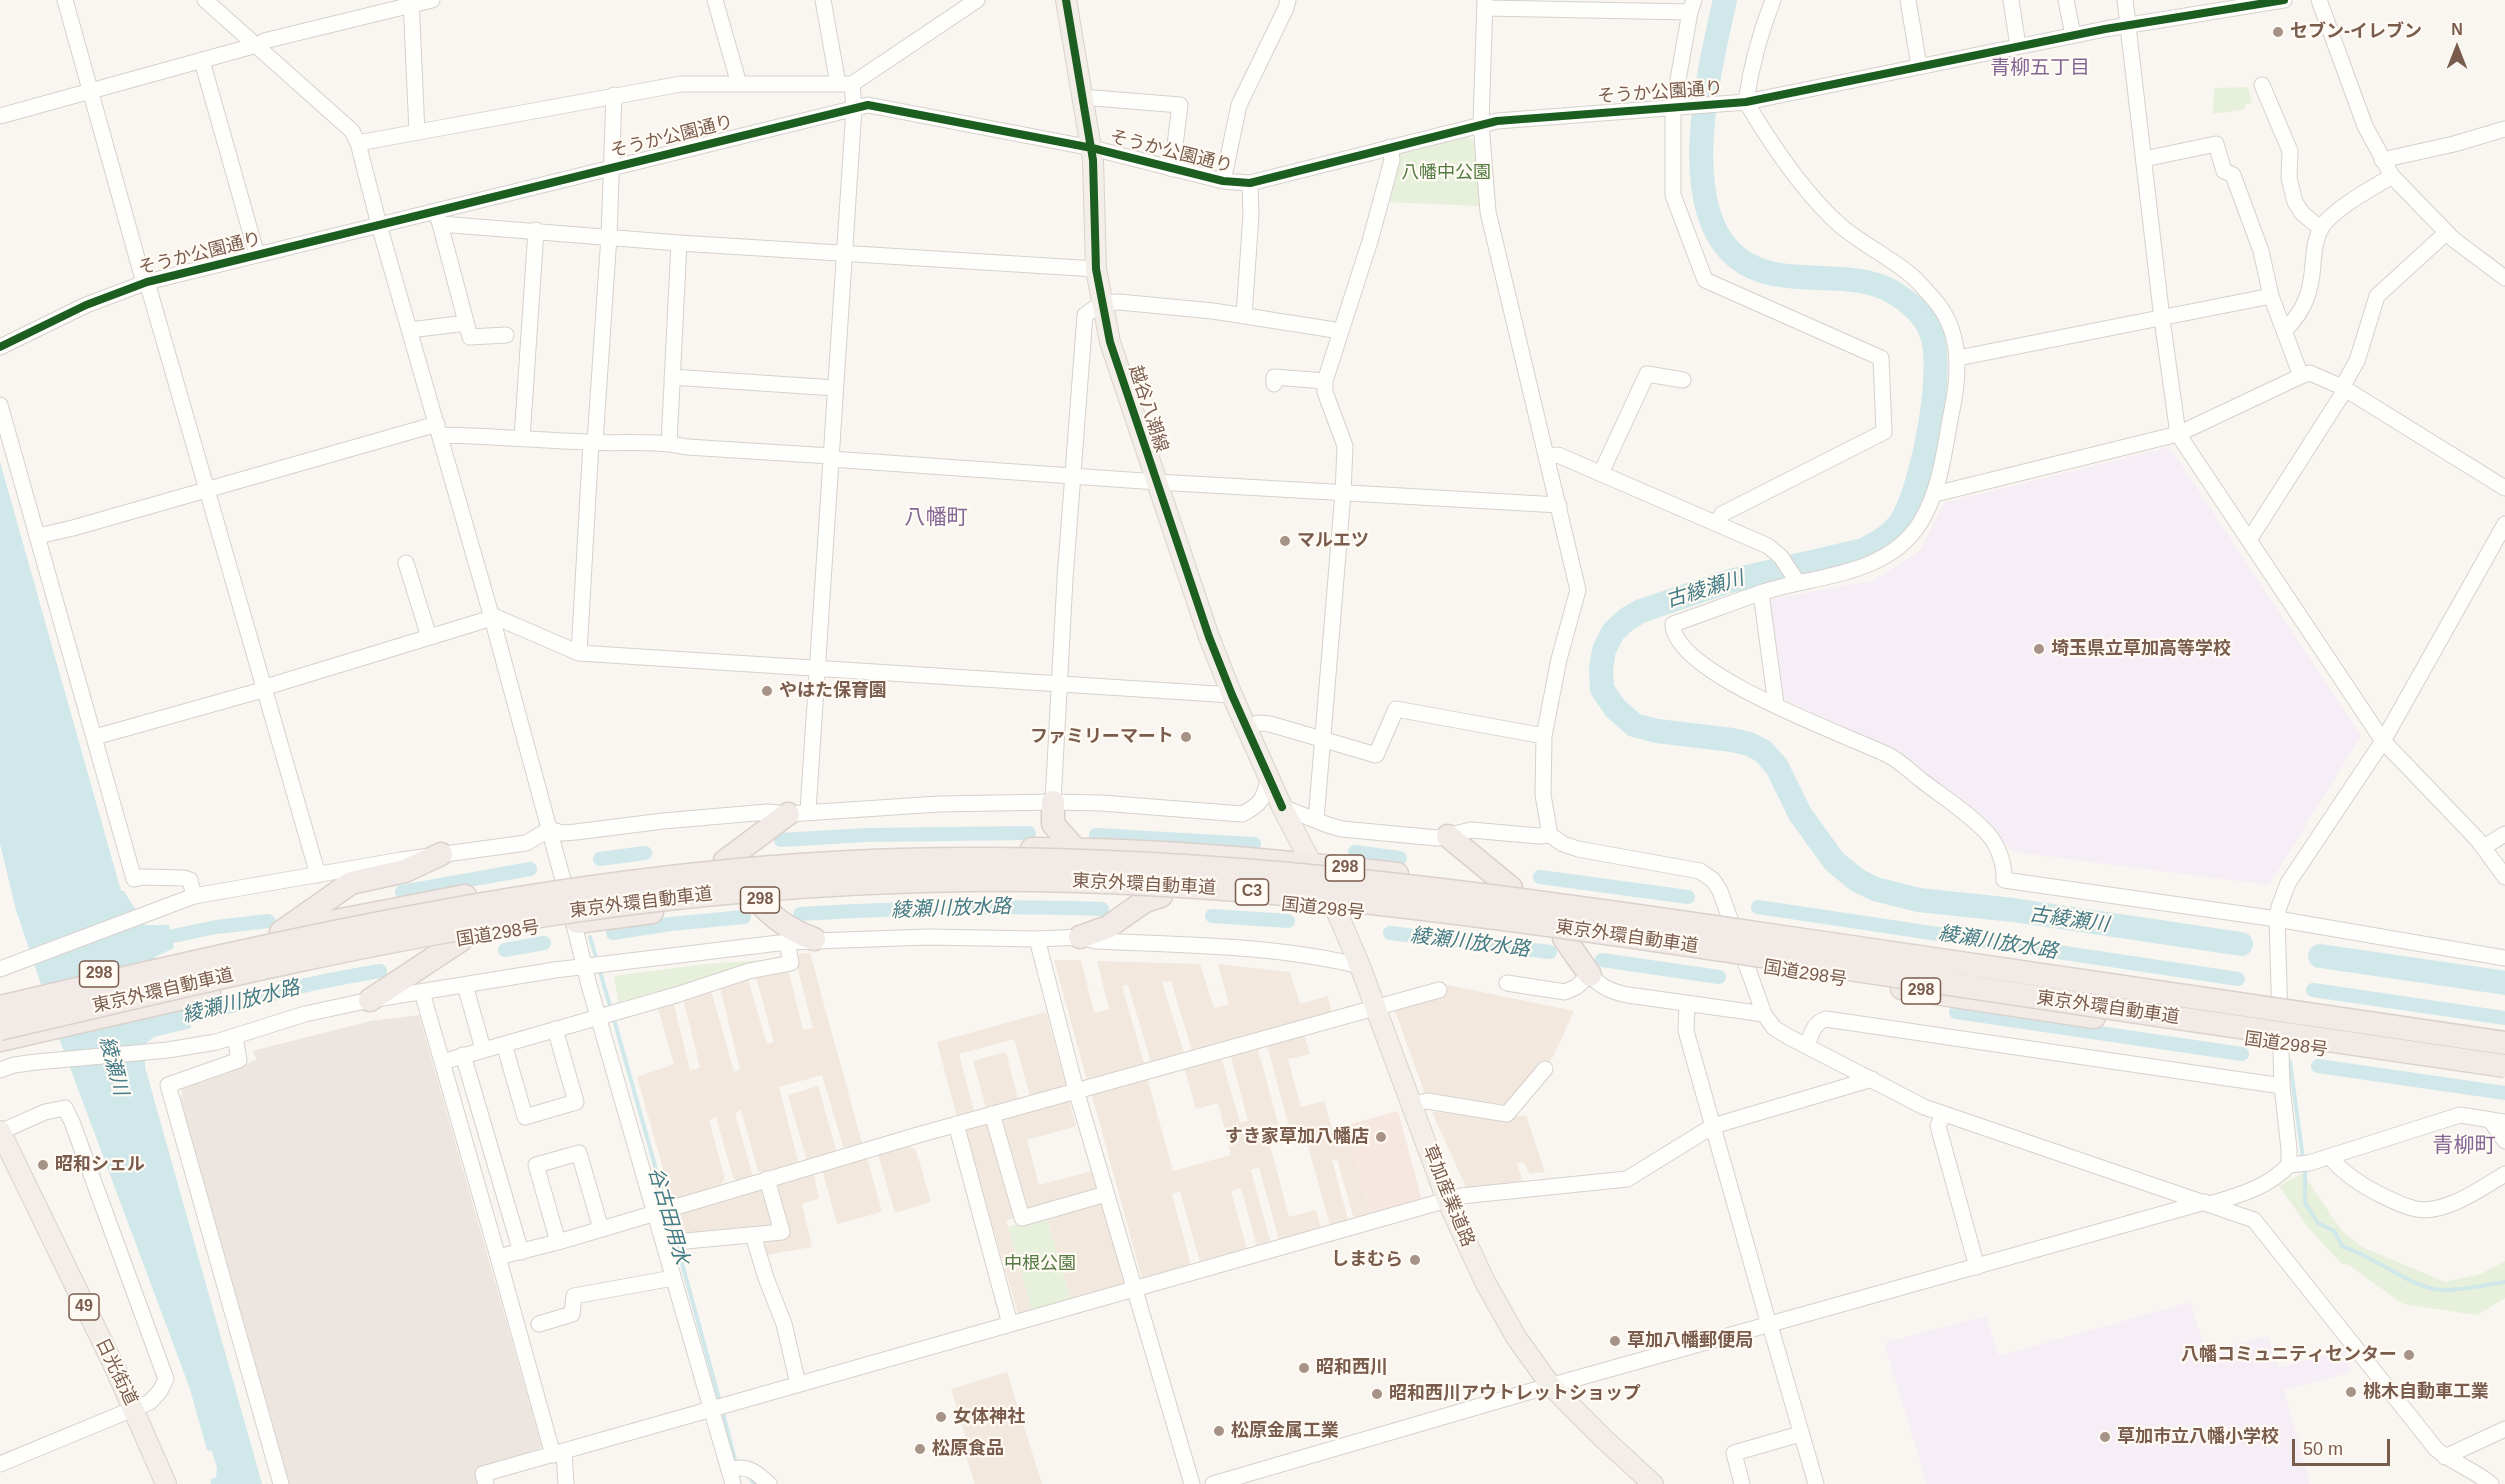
<!DOCTYPE html>
<meta charset="utf-8">
<style>
body{margin:0}
#map{position:relative;width:2505px;height:1484px;overflow:hidden;background:#f9f5f0;font-family:Helvetica,sans-serif}
canvas{display:block}
.north{position:absolute;left:2427px;top:18px;width:60px;height:60px;-webkit-text-stroke:4px #fffaf3;paint-order:stroke;rotate:0deg;font-size:16px;font-weight:700;line-height:24px;text-align:center;color:#7a5c4d}
.north::after{content:'';display:block;margin:auto;width:21px;height:27px;background:#7a5c4d;clip-path:polygon(50% 0,100% 100%,50% 72%,0 100%)}
.scale{position:absolute;left:2292px;top:1439px;width:98px;height:27px;box-sizing:border-box;border:3px solid #7a5c4d;border-top:0;padding-left:8px;font-size:18px;line-height:21px;white-space:nowrap;color:#7a5c4d;-webkit-text-stroke:4px #fffaf3;paint-order:stroke}
</style>
<div id="map">
<canvas width="2505" height="1484"></canvas>
<div class="north">N</div>
<div class="scale">50 m</div>
</div>
<script>
const g = document.querySelector('canvas').getContext('2d');
g.lineJoin = 'round';
function paint(path, color) { g.fillStyle = color; g.fill(path, 'evenodd'); }
function trace(path, color, width, dash) { g.strokeStyle = color; g.lineWidth = width; g.lineCap = dash ? 'butt' : 'round'; g.setLineDash(dash || []); g.stroke(path); }
function label(font, color, halo, rows, align = 'center') {
  g.font = font + ' Helvetica,"Noto Sans JP",sans-serif'; g.lineWidth = 4.5; g.setLineDash([]); g.textBaseline = 'middle'; g.strokeStyle = halo; g.fillStyle = color; for (const [text, x, y, turn = 0] of rows) {
    g.save(); g.translate(x, y); g.rotate((+turn || 0) * Math.PI / 180); g.textAlign = isNaN(turn) ? turn : align; if (halo) g.strokeText(text, 0, 0); g.fillText(text, 0, 0); g.restore();
  }
}
paint(new Path2D(`
 M810 953 862 1143 859 1147 846 1150 843 1146 822 1075 779 1087 798 1160 795 1164 763 1172 758 1171 741 1110 735 1113 752 1173 750 1178 738 1181 733 1178 716 1117 709 1120 725 1179 720 1185 676 1199 671 1197 637 1077 674 1064 656 1001 672 997 690 1070 700 1068 682 994 710 987 734 1072 740 1070 719 983 747 976 767 1044 774 1042 755 974 788 968 803 1030 813 1028 794 954Z
 M1054 960H1081L1094 1013 1109 1009 1097 961 1200 964 1214 1008 1229 1004 1218 964 1290 972 1300 1004 1328 996 1332 1014 1193 1054 1171 981 1162 982 1185 1056 1152 1066 1128 985 1122 986 1145 1067 1088 1084Z
 M1448 985 1574 1011 1553 1057 1506 1104 1426 1097 1394 1008 1446 994Z
 M1046 1012 1067 1089 1031 1099 1014 1039 959 1054 975 1115 958 1120 937 1042Z
 M1303 1031 1310 1054 1288 1059 1301 1107 1324 1101 1332 1129 1347 1125 1372 1218 1355 1223 1337 1159 1332 1160 1350 1227 1332 1232 1305 1136 1270 1145 1289 1217 1316 1210 1322 1232 1280 1244 1259 1167 1251 1170 1272 1247 1258 1251 1241 1188 1231 1191 1248 1253 1201 1266 1180 1191 1172 1194 1192 1269 1143 1282 1091 1092 1147 1077 1173 1171 1231 1155 1218 1103 1196 1109 1184 1067 1221 1057 1240 1123 1248 1121 1230 1053 1257 1046 1279 1126 1288 1124 1266 1041Z
 M1006 1052 1019 1103 987 1111 973 1061Z
 M818 1086 837 1153 807 1161 788 1095Z
 M1069 1100 1076 1126 1027 1140 1039 1185 1092 1171 1098 1190 1028 1209 1002 1119Z
 M1432 1112 1506 1118 1526 1115 1545 1172 1530 1174 1523 1162 1517 1163 1524 1185 1468 1192Z
 M990 1122 1017 1217 1006 1220 1033 1313 1019 1317 964 1129Z
 M909 1146 916 1150 931 1202 895 1213 878 1154Z
 M866 1154 882 1212 837 1224 821 1166Z
 M808 1173 814 1176 819 1198 802 1204 812 1247 765 1255 762 1239 787 1235 773 1183Z
 M765 1186 778 1229 686 1237 680 1212Z
 M1101 1200 1126 1286 1072 1302 1046 1216Z
 M1007 1372 1042 1484H975L966 1456V1438L951 1389Z`), '#f2e8de');
paint(new Path2D(`
 M1398 1111 1423 1204 1372 1218 1347 1125Z`), '#f6e8e1');
paint(new Path2D(`
 M419 1015 542 1447 475 1473 477 1484H289L181 1106 182 1089 231 1072 257 1059 252 1051 371 1021Z`), '#ede5e0');
paint(new Path2D(`
 M2170 447 2361 736 2269 885 2014 852 1963 799 1896 755 1784 699 1766 600 1872 581 1920 551 1944 503Z
 M2190 1302 2206 1351 2268 1336 2279 1368 2345 1349 2351 1372 2284 1390 2310 1484H1927L1884 1343 1986 1316 1999 1356Z`), '#f6eef6');
paint(new Path2D(`
 M2248 87 2252 103 2245 104 2246 109 2213 114 2214 88Z
 M1466 136 1474 142 1481 206 1386 202 1399 153Z
 M779 959 618 1002 614 976 705 964Z
 M2303 1173 2341 1230 2362 1247 2445 1282 2481 1274 2505 1261V1298L2477 1315 2403 1304 2347 1264H2342L2310 1230 2279 1186Z
 M1046 1216 1072 1302 1033 1313 1008 1227Z`), '#e7f0db');
paint(new Path2D(`
 M0 462 121 891H124L145 925H169L174 948 155 957 167 1006 188 1007 191 1028 154 1037 145 1044V1067L262 1484H211L210 1480 216 1477 217 1468 212 1451 207 1450 190 1389 59 1038 16 910 0 844Z`), '#d0e8ea');
trace(new Path2D(`
 M590 937 596 957
 M600 972 611 1009
 M613 1016 666 1205
 M2290 1062 2303 1159
 M2305 1167V1203L2318 1223 2334 1231 2343 1247C2377 1257 2405 1285 2440 1290 2455 1292 2488 1284 2505 1282
 M668 1212 720 1402
 M722 1409 735 1460
 M752 1481 755 1484`), '#d0e8ea', 4);
trace(new Path2D(`
 M1096 835 1254 844
 M781 840 866 835 1029 833
 M1355 852 1400 858
 M600 859 645 853
 M1540 877 1688 897
 M402 892 530 869
 M1758 907 2238 979
 M800 914C901 908 1001 905 1102 909
 M1212 916 1288 921
 M613 933 670 924 744 917
 M1390 933 1550 952
 M154 940 216 927 268 921
 M505 950 544 943
 M1602 960 1719 977
 M2313 990 2505 1018
 M1956 1012 2242 1054
 M173 1019C210 1014 244 1002 280 992 313 982 346 977 380 971
 M2318 1066 2505 1093`), '#d0e8ea', 14);
trace(new Path2D(`
 M1725 0C1710 66 1678 195 1729 250 1772 297 1847 262 1896 294 1910 303 1924 315 1930 330 1947 365 1922 491 1900 523 1890 536 1878 542 1864 550L1730 581 1641 611 1627 619 1613 632 1604 650 1601 669 1602 689 1615 708 1634 725 1657 731 1732 740 1749 744 1763 751 1777 767 1800 814 1834 861 1857 880 1875 889 1919 900 2013 910 2241 944
 M2320 956 2505 983`), '#d0e8ea', 24);
const minor = new Path2D(`
 M65 0 144 283
 M205 0 352 131 358 143 379 225 492 618 563 880 589 985 733 1484
 M411 0 417 132
 M715 0 739 84
 M823 0 838 84
 M1485 0 1481 124 1488 212 1578 590 1559 659 1544 736 1543 795 1550 835 1563 844 1578 849 1700 871 1713 880 1720 891 1764 1014 1774 1028 1789 1037 1924 1107 2254 1220 2436 1449C2453 1463 2474 1470 2491 1484
 M1694 0 1690 12 1673 108V195L1705 280 1881 358 1884 432 1722 514 1718 524
 M1773 0C1760 33 1751 66 1746 102 1771 144 1805 195 1842 227 1864 245 1891 258 1912 276 1921 284 1929 294 1937 303 1963 336 1959 377 1951 415 1944 452 1940 491 1920 523 1887 576 1816 575 1763 592 1733 602 1703 614 1673 624 1673 674 1847 735 1888 755 1900 761 1911 772 1921 780 1943 797 1969 813 1988 834 1998 845 2005 865 2004 880L2277 919 2505 958
 M1908 0 1919 66
 M2011 0 2018 46
 M2066 0 2073 35
 M2125 0 2162 319 2178 434 2383 741 2477 839 2505 877
 M2319 0 2365 126 2392 176 2453 239 2505 278
 M1486 8 1690 12
 M259 47 264 41 432 0
 M202 61 257 255
 M2262 85 2290 151 2289 178 2295 202 2302 213 2321 229
 M1082 97 1180 105 1172 169
 M0 116 257 45
 M358 143 681 84H852L977 0
 M2144 159 2216 144 2224 171 2233 175 2261 251 2271 296 2301 376 2310 373 2342 387 2505 488
 M2382 160 2454 144 2505 129
 M1223 181 1239 105 1286 8 1288 0
 M436 212 440 224 679 243 1096 269
 M440 224 470 337 506 335
 M147 282 318 875
 M1244 316 1251 215 1250 183
 M410 330 466 323
 M2285 330C2305 310 2311 292 2313 264 2314 252 2315 239 2321 228 2334 208 2371 189 2392 176
 M0 347 86 305 147 282 868 105 1092 148 1223 181 1250 183 1497 121 1746 102 2105 29 2284 0
 M1958 358 2271 296
 M672 377 835 388
 M1274 384V377L1325 381
 M2342 387 2357 361 2377 296 2446 233
 M0 405 134 879 142 877 184 878 190 880 194 896
 M440 435C489 436 538 440 587 442 620 444 654 440 687 447L831 456
 M522 438 536 230
 M595 442 609 236 614 95
 M669 443 679 243
 M1547 457 1558 455 1768 546 1781 557 1798 583
 M831 459 1157 482 1559 505
 M1601 473 1647 374 1683 380
 M1935 494 2178 434 2301 376
 M38 536 73 528 437 424
 M2249 540 2345 390
 M406 563 429 637
 M1761 593 1776 705
 M491 615 579 653 1232 695
 M579 653 591 443
 M266 687 492 618
 M1245 727 1259 723 1270 724 1376 755 1396 709 1544 736
 M95 737 266 689
 M1053 802 1065 579 1085 315 1102 303 1119 302 1213 311 1341 331
 M1282 807 1328 825 1342 829 1437 838 1471 830 1539 836 1550 835
 M808 811 854 108 852 84
 M1316 820 1343 493 1345 446 1325 392V381L1370 241 1392 160 1390 147
 M2484 847 2505 834
 M1037 939 1076 1090 1192 1484
 M0 969 194 896 401 860 526 843 550 829 562 833 576 832 663 821 767 812 788 814 939 804 1053 802 1101 803 1242 814C1262 804 1263 799 1269 778
 M1507 983 1565 992 1576 987 1590 975C1601 987 1612 992 1628 995L1764 1014
 M465 985 483 1049
 M422 992 498 1257
 M1687 1004 1686 1031 1769 1325
 M235 1036 239 1060 168 1085 281 1484
 M504 1044 525 1117 576 1102 555 1029
 M1807 1046C1811 1035 1813 1023 1826 1019L2282 1086
 M463 1055 521 1252
 M442 1062 676 995 749 971 791 963 787 942
 M0 1070 14 1065 36 1062 168 1050 216 1042 305 1014 370 1000 555 970 787 942 928 937 1037 939 1080 937 1096 941C1184 945 1274 945 1360 966
 M1412 1104 1427 1101 1507 1114 1545 1069
 M992 1114 1022 1218 1106 1194
 M1943 1114 1938 1126 1977 1267
 M2490 1120 2505 1141
 M956 1124 1010 1324
 M2330 1157C2343 1173 2358 1183 2377 1193 2389 1199 2402 1206 2416 1209 2444 1215 2482 1188 2505 1174
 M2289 1165 2309 1163 2460 1115 2505 1122
 M2210 1204C2239 1195 2267 1188 2289 1165V1149L2282 1086 2277 919 2279 907 2288 883 2383 741 2505 524
 M753 1235 766 1278 784 1324 798 1384
 M686 1241 782 1232 767 1179
 M558 1242 536 1165 579 1153 601 1229
 M539 1324 572 1314 574 1296 673 1278
 M1770 1325 1816 1484
 M564 1452 566 1484
 M553 1455 498 1257 558 1242 918 1135 1439 990
 M2445 1457 2505 1429
 M0 1464 150 1402 160 1391 166 1379 72 1122 65 1108 45 1112 0 1132
 M729 1470C747 1464 756 1472 769 1484
 M486 1484 483 1474 1447 1200 1461 1196 1627 1179 1713 1126 1872 1079
 M1213 1484 1528 1392 2205 1202
 M1742 1484 1734 1453 1800 1434`);
const major = new Path2D(`
 M1066 0 1093 160 1096 269 1110 342 1209 637 1232 695 1282 807 1336 910 1360 966 1447 1200 1484 1280 1516 1337 1551 1386 1604 1439 1653 1484
 M0 1131 116 1370 166 1484`);
const highway = new Path2D(`
 M1053 802V824L1075 849
 M1448 836 1511 888
 M1032 849C1154 849 1276 860 1397 874
 M725 861 788 814
 M757 900C774 919 790 930 814 939
 M577 922 652 912
 M315 925 465 896
 M281 932 351 883 405 871 441 854
 M1080 937 1108 927 1145 901 1161 896
 M1564 938 1590 975
 M1902 988 2094 1017
 M370 1000 461 940
 M0 1040 209 992`);
trace(minor, '#d7d1cb', 17);
trace(major, '#dad1cc', 22);
trace(highway, '#dad1cc', 25);
trace(minor, '#fefefd', 15);
trace(major, '#f3eee8', 20);
trace(highway, '#f2eae7', 22);
const highwayBridge = new Path2D(`
 M0 1007C297 937 596 868 902 860 1191 852 1478 892 1763 934 2010 970 2257 1008 2505 1043
 M0 1029C186 985 371 940 560 913 695 893 830 882 966 880 1233 877 1499 917 1762 956 2010 993 2257 1030 2505 1066`);
trace(highwayBridge, '#dad1cc', 25, []);
trace(highwayBridge, '#f2eae7', 22);
trace(new Path2D(`
 M1066 0 1093 160 1096 269 1110 342 1209 637 1232 695 1282 807
 M0 347 86 305 147 282 868 105 1092 148 1223 181 1250 183 1497 121 1746 102 2105 29 2284 0`), '#1b5e20', 8);
for (const [x, y, r, color] of [
 [2278,32,6,"#a69286"],
 [1285,541,6,"#a69286"],
 [2039,649,6,"#a69286"],
 [767,691,6,"#a69286"],
 [1186,737,6,"#a69286"],
 [1381,1137,6,"#a69286"],
 [43,1165,6,"#a69286"],
 [1415,1260,6,"#a69286"],
 [1615,1341,6,"#a69286"],
 [2409,1355,6,"#a69286"],
 [1304,1368,6,"#a69286"],
 [2351,1392,6,"#a69286"],
 [1377,1394,6,"#a69286"],
 [941,1417,6,"#a69286"],
 [1219,1431,6,"#a69286"],
 [2105,1437,6,"#a69286"],
 [920,1449,6,"#a69286"]
]) { const dot = new Path2D(); dot.arc(x, y, r, 0, 2 * Math.PI); g.fillStyle = color; g.fill(dot); trace(dot, '#fffaf3', 2); }
for (const [x, y, w] of [
 [1345,868,39],
 [1252,892,33],
 [760,900,39],
 [99,974,39],
 [1921,991,39],
 [84,1307,30]
]) { const box = new Path2D(); box.roundRect(x - w / 2, y - 13, w, 26, 4.5); g.fillStyle = '#fffaf3'; g.fill(box); trace(box, '#7a5c4d', 1.5); }
label('bold 16px', '#7a5c4d', null, [
 ["298",1345,868],
 ["C3",1252,892],
 ["298",760,900],
 ["298",99,974],
 ["298",1921,991],
 ["49",84,1307]
]);
label('bold 18px', '#7a5c4d', '#fffaf3', [
 ["セブン-イレブン",2290,32],
 ["マルエツ",1297,541],
 ["埼玉県立草加高等学校",2051,649],
 ["やはた保育園",779,691],
 ["ファミリーマート",1174,737,"right"],
 ["すき家草加八幡店",1369,1137,"right"],
 ["昭和シェル",55,1165],
 ["しまむら",1403,1260,"right"],
 ["草加八幡郵便局",1627,1341],
 ["八幡コミュニティセンター",2397,1355,"right"],
 ["昭和西川",1316,1368],
 ["桃木自動車工業",2363,1392],
 ["昭和西川アウトレットショップ",1389,1394],
 ["女体神社",953,1417],
 ["松原金属工業",1231,1431],
 ["草加市立八幡小学校",2117,1437],
 ["松原食品",932,1449]
], 'left');
label('18px', '#7a5c4d', '#fffaf3', [
 ["そうか公園通り",1660,93,-4],
 ["そうか公園通り",672,137,-14],
 ["そうか公園通り",1171,152,14],
 ["そうか公園通り",200,254,-14],
 ["越谷八潮線",1148,409,72],
 ["東京外環自動車道",1144,885,3],
 ["東京外環自動車道",641,903,-7],
 ["国道298号",1323,909,6],
 ["国道298号",498,934,-9],
 ["東京外環自動車道",1627,937,8],
 ["国道298号",1805,974,9],
 ["東京外環自動車道",163,991,-13],
 ["東京外環自動車道",2108,1008,8],
 ["国道298号",2286,1045,8],
 ["草加産業道路",1448,1196,68],
 ["日光街道",116,1372,64]
]);
label('18px', '#537a41', '#fffaf3', [
 ["八幡中公園",1446,173],
 ["中根公園",1040,1264]
]);
label('20px', '#846695', '#fffaf3', [
 ["青柳五丁目",2040,68]
]);
label('italic 20px', '#437c86', '#fffaf3', [
 ["古綾瀬川",1705,590,-17],
 ["綾瀬川放水路",951,909,-2],
 ["古綾瀬川",2069,920,8],
 ["綾瀬川放水路",1470,943,7],
 ["綾瀬川放水路",1998,943,9],
 ["綾瀬川放水路",241,1002,-14],
 ["綾瀬川",113,1066,75],
 ["谷古田用水",668,1216,74]
]);
label('21px', '#846695', '#fffaf3', [
 ["八幡町",936,518],
 ["青柳町",2464,1146]
]);
</script>
